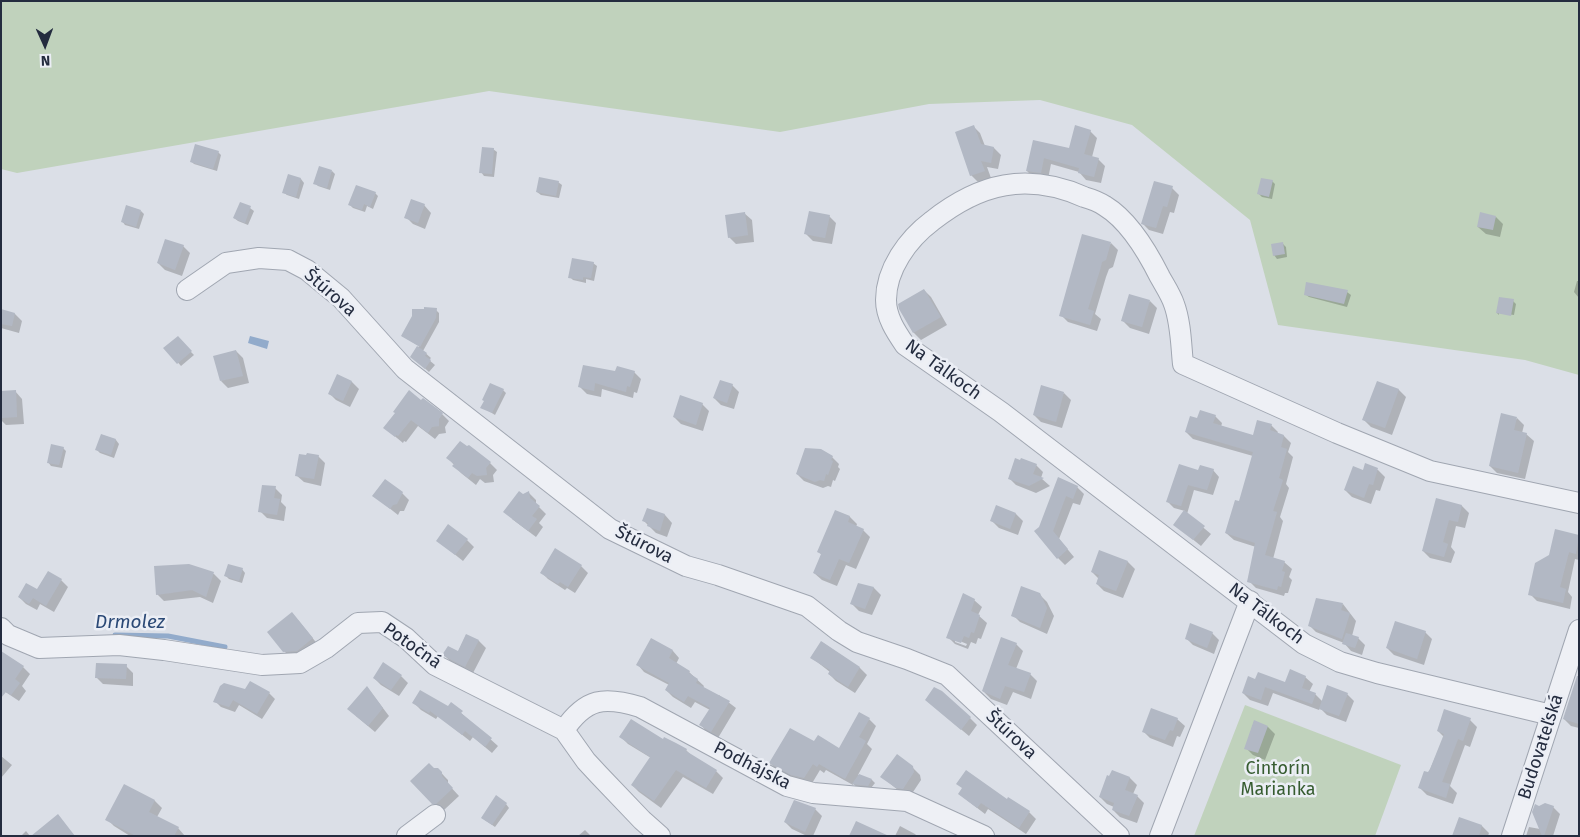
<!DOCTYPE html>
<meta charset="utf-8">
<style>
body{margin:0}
#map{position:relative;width:1580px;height:837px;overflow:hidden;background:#dbdfe7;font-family:"Fira Sans",sans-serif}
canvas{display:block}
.frame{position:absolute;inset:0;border:2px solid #242c3f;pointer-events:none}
.north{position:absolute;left:20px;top:20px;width:50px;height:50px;-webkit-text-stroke:4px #ebeef5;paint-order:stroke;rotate:178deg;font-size:14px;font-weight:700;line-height:20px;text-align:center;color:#242c3f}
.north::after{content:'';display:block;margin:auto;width:18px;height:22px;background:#242c3f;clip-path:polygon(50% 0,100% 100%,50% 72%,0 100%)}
</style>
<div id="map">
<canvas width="1580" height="837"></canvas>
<div class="frame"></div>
<div class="north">N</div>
</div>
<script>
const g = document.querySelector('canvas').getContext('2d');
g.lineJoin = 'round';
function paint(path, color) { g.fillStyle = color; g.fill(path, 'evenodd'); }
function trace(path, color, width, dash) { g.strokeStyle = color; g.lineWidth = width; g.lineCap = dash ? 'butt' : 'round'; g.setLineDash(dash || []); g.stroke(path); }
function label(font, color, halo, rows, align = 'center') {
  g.font = font + ' "Fira Sans",sans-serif'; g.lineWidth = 5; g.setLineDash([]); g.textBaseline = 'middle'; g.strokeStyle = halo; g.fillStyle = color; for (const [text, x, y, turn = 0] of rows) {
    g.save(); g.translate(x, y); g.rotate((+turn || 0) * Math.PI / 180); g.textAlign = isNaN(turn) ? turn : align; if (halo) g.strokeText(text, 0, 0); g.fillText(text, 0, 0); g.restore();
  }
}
paint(new Path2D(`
 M1 1H1579V375L1525 360 1278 325 1250 220 1132 125 1040 100 929 104 780 132 489 91 17 173 1 169Z
 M1245 705 1401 765 1375 836H1194Z`), '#c0d2bc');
paint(new Path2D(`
 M250 336 269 341 267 349 248 343Z`), '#92abcb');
paint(new Path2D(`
 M973 126 980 133 985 146 994 148 1001 155 998 169 987 167 991 178 978 182 971 175Z
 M1090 131 1097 138 1092 157 1098 159 1105 166 1101 183 1086 180 1079 172 1051 164 1048 179 1034 178 1027 171 1034 142 1070 150Z
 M493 149 497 152 494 177 484 176 481 172Z
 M218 152 221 155 217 171 194 164 191 161Z
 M332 171 335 174 330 190 318 186 315 183Z
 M288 176 301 179 304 183 299 199 287 195 283 192Z
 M1272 181 1275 184 1272 199 1262 197 1259 194Z
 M558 182 562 185 559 198 541 195 537 192Z
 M1172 188 1179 195 1174 213 1170 212 1163 234 1149 230 1142 223Z
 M375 193 378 196 373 209 367 206 365 212 353 208 350 205Z
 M424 205 431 213 425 229 413 224 406 217Z
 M250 208 254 211 248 225 238 221 234 218Z
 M141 211 144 214 139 229 125 225 122 221Z
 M744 213 752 220 754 242 736 244 729 237Z
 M829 216 836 223 832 244 813 241 806 234Z
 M1496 217 1503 224 1500 237 1486 234 1478 227Z
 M1111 243 1118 250 1113 267 1109 269 1106 277 1095 314 1101 319 1097 331 1068 322 1061 315Z
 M1283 244 1286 247 1287 257 1277 259 1274 255Z
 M183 246 190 253 182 276 165 270 158 263Z
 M593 263 597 266 594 281 586 279V283L573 280 570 277Z
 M1577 281H1579V298L1574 292Z
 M924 290 931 297 947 325 921 340 914 333 900 309Z
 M1347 292 1351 295 1347 307 1309 297 1305 294Z
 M1150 301 1157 308 1149 334 1130 328 1123 321Z
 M1513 301 1516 304 1514 315 1499 313V315L1497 313Z
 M1 310 15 314 22 321 19 333 1 328Z
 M436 310 439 313V322L423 351 431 358 429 360 435 365 429 372 412 357 419 346 402 336Z
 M177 338 194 355 181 366 165 348Z
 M236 351 243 358 249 383 228 388 221 381Z
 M634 372 641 379 637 393 634 392 633 398 602 389 601 397 587 394 580 387 616 373Z
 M338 375 352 382 359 389 350 407 336 400 329 393Z
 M1378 382 1399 390 1406 397 1392 435 1371 427 1364 420Z
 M732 385 739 392 734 409 721 405 714 398Z
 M503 390 506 393 495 415 482 407Z
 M15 391 22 399 24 424 6 425 1 420V392Z
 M1064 393 1071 400 1062 428 1041 422 1034 415Z
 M702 404 709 411 703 431 681 424 674 417Z
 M396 413 442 414 449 421 445 427 446 433 439 434 435 439 418 426 406 442 404 441 403 443 385 428Z
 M1215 416 1222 423 1221 427 1254 437 1271 425 1278 432 1277 434 1284 436 1291 443 1288 452 1293 457 1286 484 1289 488 1280 517 1283 521 1273 559 1284 562 1292 569 1289 577 1292 580 1288 593H1285L1284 596 1256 588 1249 581 1256 547 1234 540 1226 533 1240 503 1253 456 1193 439 1186 432 1198 420Z
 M1517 418 1524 425 1522 433 1526 434 1534 441 1525 479 1497 473 1490 466Z
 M101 436 116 440 119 444 114 458 100 453 97 450Z
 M63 448 66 451 62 468 51 466 48 462Z
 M318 456 325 463 321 486 304 482 296 475Z
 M832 457 839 464 838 467 840 469 835 481 833 480 831 487 828 486 823 488 804 481 797 474Z
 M448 458 490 463 497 470 493 475 494 482 485 483 480 479 476 485 461 473Z
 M1036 465 1043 472 1041 478 1050 486 1036 493 1016 485 1009 478Z
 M1366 465 1378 470 1385 477 1380 491 1376 490 1371 504 1352 497 1345 490 1363 471Z
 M1213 470 1219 477 1213 495 1194 490 1187 514 1211 534 1201 546 1175 525 1185 511 1174 508 1168 502 1199 471Z
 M1059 478 1077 487 1084 494 1080 505 1073 503 1059 539 1074 557 1065 565 1058 558 1040 528Z
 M275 488 282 495 281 502 286 507 284 521 267 518 260 511Z
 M402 493 409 500 404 511H400L398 515 374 496Z
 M529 493 536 500V504L546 514 539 523 543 527 536 537 512 519 523 496Z
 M1437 500 1462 506 1469 513 1465 528 1456 526 1451 547 1455 552 1451 563 1430 558 1423 551Z
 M997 507 1016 514 1023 521 1018 535 999 528 992 521Z
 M648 510 665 515 672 523 667 537 656 533 644 521Z
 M836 512 850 517 857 524 856 527 863 530 870 537 856 569 846 565 837 586 822 580 814 573 822 555 819 552Z
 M1579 536V560L1575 559 1568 592 1572 597 1570 609 1537 601 1530 594Z
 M467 540 474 547 463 561 438 541Z
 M1100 552 1128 562 1135 569 1123 598 1104 591 1097 584 1099 579 1092 572Z
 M189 565 214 574 221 581 213 603 200 597 164 601 157 594Z
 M581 566 588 573 575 593 567 588 565 590 548 579 541 572Z
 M242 569 245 573 242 583 229 579 226 576Z
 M61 580 68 587 54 612 40 604 37 610 26 604 19 597Z
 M859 584 874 588 881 595 872 615 859 611 852 604Z
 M1039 594 1047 602 1054 616 1047 634 1020 622 1013 615Z
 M974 600 982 607 978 615 987 623 981 639 978 638 976 644 971 642 968 649 955 644 948 637ZM955 639 967 644 966 646 955 642Z
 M1343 604 1356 621 1352 636 1358 638 1365 645 1362 655 1351 651 1344 643 1316 632 1309 625Z
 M298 620 319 646 292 659 284 651Z
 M1425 632 1432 639 1424 665 1394 655 1387 648Z
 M1212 633 1219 640 1214 654 1193 645 1186 638Z
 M466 635 479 641 486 648 473 673 451 662 444 655 458 652Z
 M1001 639 1016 644 1023 651 1016 669 1030 674 1037 681 1031 699 1013 692 1007 705 991 699 983 691Z
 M652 640 673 651 679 658 676 664 689 672 704 686 703 688 718 696 719 695 736 708 718 738 707 732 701 725 710 710 695 702 691 708 673 697 666 690 669 685 644 672 638 665Z
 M822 642 860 668 867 675 855 693 836 681 829 674 830 672 812 658Z
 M1 652 23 667 30 674 22 686 26 691 19 701 1 689Z
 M126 666 133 673V686L103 684 96 677Z
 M401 676 408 683 399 696 381 685 374 678Z
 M1305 677 1313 684 1309 692 1315 694 1323 702 1347 694 1354 701 1346 722 1327 715 1320 708 1319 710 1273 693 1268 706 1250 700 1243 693 1256 680 1286 683Z
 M1579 678V728L1571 726 1564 719Z
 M367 687 389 716 375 732 356 716Z
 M246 691 269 693 275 699 262 719 239 705 235 712 221 707 215 701Z
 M926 700 970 718 977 725 969 736Z
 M414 703 448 708 451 704 498 746 492 753 473 737 470 741 438 716 436 719 421 710Z
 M869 719 876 726 867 744 872 749 858 775 872 780 875 783 871 788 857 787 853 784V785L826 770 824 773 820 770 811 785 800 782 777 770 770 763 814 743 840 750Z
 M1177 719 1185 726 1180 737 1177 736 1173 747 1150 738 1143 731Z
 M1470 720 1477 727 1470 747 1465 745 1450 786 1457 793 1453 804 1427 795 1420 788 1428 774 1444 737 1438 731Z
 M1254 722 1268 727 1275 734 1265 760 1253 755 1246 748Z
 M621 737 663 741 686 750 693 757 716 771 723 778 713 794 683 777 661 808 639 792 632 785 651 758 628 744Z
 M1 756 12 765 1 778Z
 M912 767 920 775 921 780 911 795H904L882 777Z
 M434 769H438L445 777 448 780V784L459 796 444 810H440L412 781Z
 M1112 772 1130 778 1137 785 1133 794 1137 796 1144 803 1137 823 1120 817 1113 810 1114 807 1107 804 1100 797Z
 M125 786 155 801 162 808 157 817 178 828 185 836H130L114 826 107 819Z
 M959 794 1007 801 1029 812 1036 819 1026 834 988 809 985 814Z
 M506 804 509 808 495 827 482 818Z
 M1553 807 1560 814 1553 836H1526L1529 827 1540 829Z
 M815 809 822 816 813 836H807L792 829 785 822Z
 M1460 819 1482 826 1489 833 1488 836H1454Z
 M900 826 915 834 917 836H895Z
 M585 830 591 836H578Z
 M26 831 30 836H21Z`), '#0003');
trace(new Path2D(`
 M115 635 168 636 225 647`), '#92abcb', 5);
paint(new Path2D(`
 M974 125 981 144 994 147 991 163 981 161 985 171 970 176 955 132Z
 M1075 125 1091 130 1084 154 1099 158 1094 177 1078 173 1079 168 1044 158 1041 173 1026 171 1033 140 1069 148Z
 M195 144 219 151 213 169 190 162Z
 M482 147 494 148 492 174 479 173Z
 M319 166 332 170 327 188 313 184Z
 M288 174 301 178 296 197 282 193Z
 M539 177 559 181 556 196 536 192Z
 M1261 178 1273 180 1269 197 1257 194Z
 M1154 181 1173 186 1167 207 1163 206 1156 228 1141 224Z
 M356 185 376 192 370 207 364 204 362 210 348 205Z
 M411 199 425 204 418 223 404 218Z
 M240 202 251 206 245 223 233 218Z
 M126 205 141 210 136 227 121 222Z
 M809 211 830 215 825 238 804 234Z
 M745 212 748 235 728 238 725 215Z
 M1480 212 1496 216 1493 230 1477 227Z
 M1082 234 1111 242 1106 260 1102 262 1100 270 1088 309 1094 311 1090 325 1059 316Z
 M165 239 184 245 175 270 157 263Z
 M1283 242 1285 254 1273 256 1271 244Z
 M572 258 594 262 591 278 583 277V280L568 278Z
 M1306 282 1348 290 1344 304 1304 295Z
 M924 289 941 317 913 333 899 309 898 304Z
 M1129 294 1150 300 1142 327 1121 321Z
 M1499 297 1514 299 1511 316 1496 313Z
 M424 307 437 308 436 318 420 347 401 336 412 316V309H424Z
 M1 309 15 313 12 326 1 324Z
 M178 336 192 351 177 364 163 348Z
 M417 346 427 353 425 356 431 360 425 369 410 357Z
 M236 350 243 376 220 381 213 356Z
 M583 365 615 371 617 366 635 371 630 387 627 386 626 392 595 383 594 391 578 387Z
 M337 374 352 381 343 401 328 394Z
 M720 380 733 384 727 403 713 398Z
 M1377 381 1399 389 1385 428 1362 420Z
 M490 383 504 389 492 413 480 408 484 401 482 400Z
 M1041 385 1064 392 1056 422 1033 415Z
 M16 390 17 417 1 418V391Z
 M409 390 421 400 423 398 443 413 439 419V426L432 427 428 433 411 420 398 436 396 435 395 437 383 428 395 413 393 412Z
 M680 395 703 403 696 425 673 417Z
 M1200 410 1216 415 1213 423 1253 435 1257 420 1272 424 1270 430 1284 435 1281 447 1287 449 1279 478 1283 480 1273 511 1277 512 1265 555 1285 561 1282 571 1285 572 1281 587 1278 586 1277 590 1247 582 1255 543 1225 533 1235 500 1239 501 1253 452 1185 432 1190 416 1197 418Z
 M1501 413 1517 417 1514 430 1527 433 1518 473 1489 466Z
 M101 434 116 439 111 455 95 450Z
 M460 441 467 446 469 445 491 462 486 468 487 475 477 476 472 473 468 478 452 466 454 464 446 458Z
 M51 444 64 447 59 465 47 463Z
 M805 448 821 449 833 456 831 460 833 461 828 475 826 474 824 481 820 480 815 482 796 474Z
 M307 453 319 455 314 479 295 476 299 454 306 455Z
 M1015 458 1020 460 1021 458 1037 464 1033 474 1044 478 1029 486 1008 479Z
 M1365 463 1378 468 1373 485 1369 484 1364 498 1344 490 1353 466 1363 470Z
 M1179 464 1198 470 1200 465 1214 469 1207 490 1188 485 1181 506 1166 502Z
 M1058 477 1078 486 1073 499 1066 496 1053 531 1068 549 1057 559 1034 531 1039 527Z
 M385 479 403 492 397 504 393 505 390 509 372 496Z
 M262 485 276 486 274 498 280 499 277 515 258 512Z
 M519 491 523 494 529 491 530 498 540 506 532 516 537 519 528 531 503 512Z
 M1436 498 1462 505 1458 522 1449 520 1443 542 1448 544 1444 557 1422 551Z
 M996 505 1016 513 1010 529 990 521Z
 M647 508 665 514 660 531 647 526 648 523 642 521Z
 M835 510 850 516 848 522 864 529 849 563 839 559 830 580 813 573 821 554 817 552Z
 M1184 510 1205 526 1193 540 1173 525Z
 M448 524 468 539 455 555 436 541Z
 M1555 529 1579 535 1576 554 1569 552 1560 587 1566 589 1563 603 1528 595 1535 563 1549 555Z
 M555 548 582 565 568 587 560 582 558 584 540 573Z
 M1099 550 1128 561 1116 591 1096 584 1099 575 1091 572Z
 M189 564 214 572 206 597 192 590 156 595 154 566Z
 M228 564 243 568 239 581 224 576Z
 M48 571 62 579 46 606 33 598 29 604 18 597 26 583 37 589Z
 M858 583 874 587 865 609 850 604Z
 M1021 586 1040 593 1047 608 1040 628 1011 616Z
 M963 593 975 599 971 611 980 615 974 633 971 632 969 638 964 636 961 643 946 638Z
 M1316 598 1343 603 1341 610 1350 613 1342 639 1308 626Z
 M292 612 313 638 297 651 283 652 267 632Z
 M1395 621 1426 631 1417 659 1386 648Z
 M1190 623 1213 632 1207 648 1185 639Z
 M1346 633 1359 637 1355 648 1342 644Z
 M466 634 479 640 465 667 442 655 448 646 458 651Z
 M1001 637 1017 643 1008 665 1031 673 1024 692 1005 686 1000 699 982 691Z
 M651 638 673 650 669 658 690 671 689 673 698 679 696 683 730 701 711 732 699 725 710 708 688 696 684 702 665 690 669 683 636 665Z
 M821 641 860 667 848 687 828 674 830 670 810 658Z
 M1 651 24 666 15 679 20 683 11 695 6 692 1 698Z
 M383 662 402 675 391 690 373 678Z
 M96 663 127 664 126 679 95 678Z
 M1290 669 1306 676 1302 688 1316 693 1312 704 1265 687 1261 700 1242 693 1248 676 1255 679 1258 672 1285 682Z
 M1577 676H1579V724L1563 719Z
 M250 681 270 692 257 714 233 700 229 707 213 702 220 686 224 683 245 689Z
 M1327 685 1348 693 1339 716 1319 709Z
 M367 686 383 708 368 726 347 709Z
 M934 687 942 691 971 717 961 730 925 700Z
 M420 690 448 706 451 702 463 711 461 713 492 738 485 747 465 731 462 735 430 711 429 713 412 703Z
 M1151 708 1178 718 1173 731 1170 730 1165 740 1142 732Z
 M1444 709 1471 718 1463 741 1458 739 1442 782 1450 784 1446 798 1418 788 1424 771 1428 772 1430 769 1444 734 1437 731Z
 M859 712 870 718 859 737 866 741 845 779 819 764 817 767 813 764 804 778 791 775 769 763 790 728 814 741 818 735 839 748Z
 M631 719 663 739 664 737 676 743 687 749 686 751 717 770 706 788 676 770 654 801 631 785 650 757 619 737Z
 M1254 720 1268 726 1258 753 1244 749Z
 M897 754 913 766 914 772 903 789 896 788 880 777Z
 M429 763 434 768H438L442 772V776L453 788 436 804H432L410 781Z
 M966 770 1007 799 1008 797 1030 811 1019 828 981 803 977 808 958 794 962 788 956 784Z
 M1112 770 1130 777 1125 790 1138 795 1129 816 1112 810 1114 803 1099 797 1107 775 1109 776Z
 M859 774 872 779 868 786 852 784Z
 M124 784 155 800 149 812 179 827 174 836H136L105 820Z
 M496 795 507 803 492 825 481 818Z
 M794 800 816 808 805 832 784 822Z
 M1545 803 1554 806 1544 836H1542L1532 812 1535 804 1539 806Z
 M58 814 75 836H31Z
 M1459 817 1482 825 1479 836H1452Z
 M856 821 889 836H849Z`), '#b2b8c4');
const minor = new Path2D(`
 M187 290 226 263 259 258 288 260 307 270 341 298 405 369 610 529 686 566 718 575 807 606 839 631 857 642 907 659 947 675 1119 836
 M1 628 8 635 39 648 119 645 164 650 262 665 300 663 326 648 358 623 382 622 406 638 435 665 564 730 586 761 599 775 642 820 660 836
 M1551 715 1377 673 1340 662 1304 644 1001 412 905 345C896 332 886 317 886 300 886 269 908 239 932 221 980 183 1027 172 1084 197 1091 199 1099 202 1105 206 1128 220 1148 253 1160 277 1165 286 1171 295 1174 304 1181 323 1181 345 1183 364L1337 433 1430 471 1579 503
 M564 730C586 698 604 696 640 707L787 786 813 793 907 801 984 836
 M407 836 435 815
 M1160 836 1250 601
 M1512 836 1579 630`);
trace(minor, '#a0a6b1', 22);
trace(minor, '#eef0f5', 20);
label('18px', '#242c3f', '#ebeef5', [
 ["Štúrova",330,293,41],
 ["Na Tálkoch",943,370,36],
 ["Štúrova",644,545,27],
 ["Na Tálkoch",1266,614,37],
 ["Potočná",412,646,35],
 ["Štúrova",1011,735,43],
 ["Budovateľská",1541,747,-72],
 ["Podhájska",752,766,27]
]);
label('18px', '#365c30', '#ebeef5', [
 ["Cintorín",1278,769],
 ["Marianka",1278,790]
]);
label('italic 19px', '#2b4976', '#ebeef5', [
 ["Drmolez",130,623]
]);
</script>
